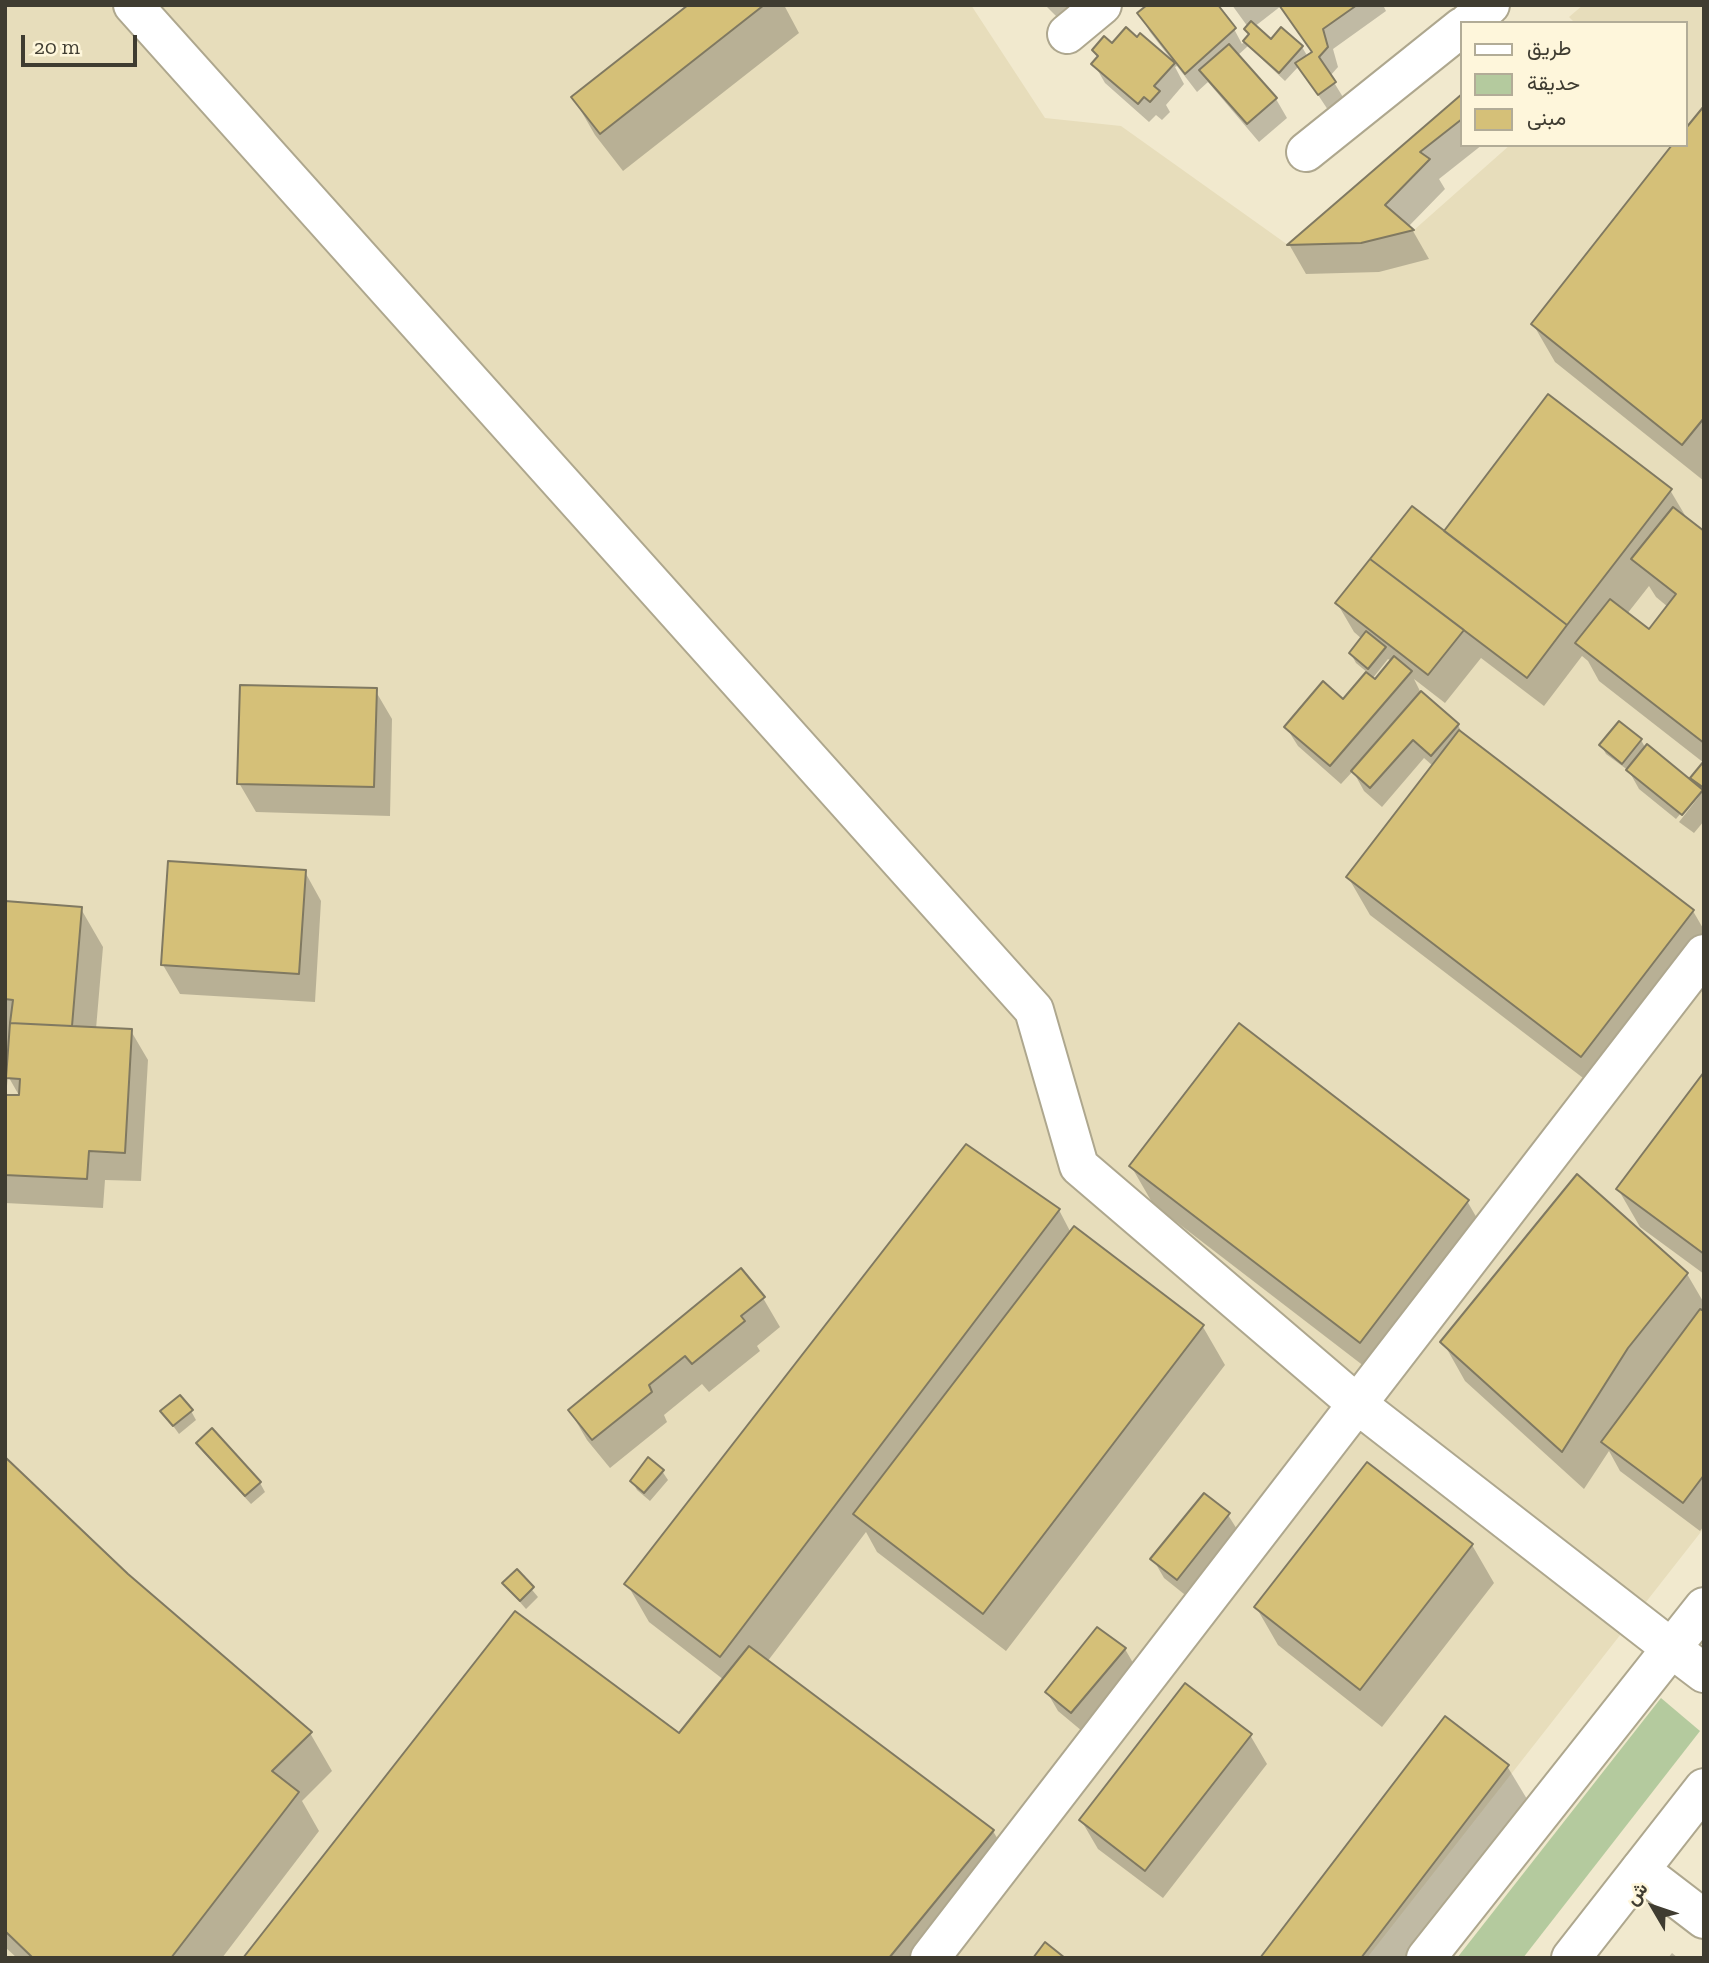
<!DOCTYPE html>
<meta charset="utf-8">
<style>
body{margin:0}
#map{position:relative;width:1709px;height:1963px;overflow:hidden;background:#f1e9ce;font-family:"Zilla Slab",Vazirmatn,serif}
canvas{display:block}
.frame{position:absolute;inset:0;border:7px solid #3f3c31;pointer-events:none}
.legend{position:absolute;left:1460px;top:21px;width:228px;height:126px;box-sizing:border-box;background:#fef6db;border:2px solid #b2ac97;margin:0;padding:9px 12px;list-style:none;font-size:21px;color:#3f3c31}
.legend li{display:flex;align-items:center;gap:14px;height:35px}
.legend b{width:35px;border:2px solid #b2ac97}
.north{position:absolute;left:1618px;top:1872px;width:70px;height:70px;-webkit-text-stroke:5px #fef6db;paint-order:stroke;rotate:309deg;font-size:19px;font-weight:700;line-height:28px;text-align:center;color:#3f3c31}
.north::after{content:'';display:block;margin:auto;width:24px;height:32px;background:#3f3c31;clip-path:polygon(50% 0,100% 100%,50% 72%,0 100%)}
.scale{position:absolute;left:21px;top:35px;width:116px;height:32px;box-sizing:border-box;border:4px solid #3f3c31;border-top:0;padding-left:9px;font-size:21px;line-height:24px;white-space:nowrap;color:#3f3c31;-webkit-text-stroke:5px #fef6db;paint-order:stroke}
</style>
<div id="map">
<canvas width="1709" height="1963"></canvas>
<div class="frame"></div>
<ul class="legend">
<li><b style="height:9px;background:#fff"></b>طريق</li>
<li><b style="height:19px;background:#b4ca9e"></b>حديقة</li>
<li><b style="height:19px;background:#d5c078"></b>مبنى</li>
</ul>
<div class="north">ش</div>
<div class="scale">20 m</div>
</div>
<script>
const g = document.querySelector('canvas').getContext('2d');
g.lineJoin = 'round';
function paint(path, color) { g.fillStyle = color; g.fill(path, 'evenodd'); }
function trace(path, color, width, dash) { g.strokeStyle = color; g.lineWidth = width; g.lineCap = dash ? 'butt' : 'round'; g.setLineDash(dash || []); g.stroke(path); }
paint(new Path2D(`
 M5 5H971L1045 118 1121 126 1288 245 1361 243 1414 230 1510 145H1686V23H1575L1569 17 1583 5H1704V1528L1367 1958H5Z`), '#e7ddbb');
paint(new Path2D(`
 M1661 1698 1700 1731 1523 1958H1457Z`), '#b4ca9e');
paint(new Path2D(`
 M683 5H784L799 33 623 171 595 135 573 97 686 9Z
 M1045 5H1074L1063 23Z
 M1232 5H1383L1386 11 1333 49 1338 67 1330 76 1346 102 1330 113 1299 66 1285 81 1248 46 1237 56 1276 99 1287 118 1259 142 1208 82 1197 92 1177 66 1175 67 1184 84 1166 105 1170 112 1162 120 1156 115 1149 122 1105 83 1094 64 1098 59 1094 51 1112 46 1174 63 1150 32 1139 13 1234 29 1242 44 1249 36 1246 30 1248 27ZM1281 6 1313 54 1308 57 1302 47 1271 41 1254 27Z
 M1462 96V145H1482L1439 179 1445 189 1408 227 1413 231 1429 259 1379 272 1306 274 1290 246Z
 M1704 109V481L1555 362 1533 324 1686 145Z
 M1670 490 1689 522 1704 533V763L1599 681 1588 661 1582 656 1544 706 1481 658 1445 703 1414 679 1421 693 1458 725 1463 735 1693 911 1704 930V963L1604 1094 1370 915 1348 877 1433 766 1424 758 1382 807 1364 791 1353 771 1341 784 1298 746 1286 727 1343 701 1368 673 1356 663 1351 654 1362 639 1354 632 1337 603 1444 533ZM1649 586 1656 597 1668 607 1649 631 1627 614ZM1388 659 1392 661 1375 682 1372 679Z
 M375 690 392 719 390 816 256 812 239 783Z
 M1641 740 1646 749 1698 788 1693 778 1704 764V792L1701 790 1704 795V821L1694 833 1679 822 1701 794H1697L1676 819 1639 789 1629 771 1606 754 1601 745Z
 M305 872 321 901 315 1002 180 994 163 965Z
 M5 903 81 909 103 947 96 1029 131 1031 148 1060 141 1181 105 1180 103 1208 5 1203ZM8 1076 20 1097 6 1096Z
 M1704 1075V1274L1640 1227 1618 1189Z
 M1131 1166 1467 1201 1489 1239 1382 1380 1153 1204Z
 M1059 1210 1071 1233 1075 1228 1203 1327 1225 1365 1006 1651 877 1552 866 1532 767 1662 993 1831 1010 1860 929 1958H246L679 1735 724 1680 649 1622 627 1584Z
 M1687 1274 1704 1303V1526L1700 1531 1620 1471 1609 1451 1584 1489 1465 1381 1443 1342Z
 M763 1298 780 1327 757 1346 760 1351 709 1392 702 1384 664 1415 667 1422 610 1468 587 1440 570 1411Z
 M191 1411 196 1420 179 1434 163 1412Z
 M198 1443 260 1483 265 1492 251 1504 203 1452Z
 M5 1460 127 1575 310 1733 332 1771 302 1801 319 1831 222 1958H17L5 1947Z
 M662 1471 668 1480 650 1501 637 1490 632 1481Z
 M1228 1515 1240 1534 1189 1598 1164 1578 1153 1559Z
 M1472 1545 1494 1583 1382 1727 1278 1645 1256 1607Z
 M517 1572 538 1597 526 1609 504 1584Z
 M1125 1649 1136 1668 1082 1731 1058 1711 1047 1692Z
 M1250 1735 1267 1764 1163 1898 1098 1849 1081 1820Z
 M1507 1766 1530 1804 1412 1958H1262Z
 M1672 1953 1678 1958H1668Z`), '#0003');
const building = new Path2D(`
 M688 5H764L600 134 571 97Z
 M1147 5H1218L1236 28 1185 74 1137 13Z
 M1279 5H1357L1323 29 1328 47 1319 57 1336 82 1318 95 1295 63 1312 52Z
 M1251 21 1271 39 1281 27 1303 46 1279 73 1243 41 1249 34 1244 29Z
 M1126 27 1137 37 1140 33 1175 63 1154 86 1160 91 1150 102 1144 97 1138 104 1091 64 1098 56 1092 50 1104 36 1112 43Z
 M1229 44 1277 98 1247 124 1199 70Z
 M1462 94V119L1420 152 1430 159 1385 205 1414 230 1361 243 1287 245Z
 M1704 106V418L1682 445 1531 324 1672 145H1686V128Z
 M1548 394 1672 489 1567 625 1444 531Z
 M1412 506 1567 625 1527 678 1370 559Z
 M1673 507 1704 531V743L1575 643 1610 599 1649 629 1676 594 1631 559Z
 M1370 559 1464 630 1428 675 1335 603Z
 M1366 631 1386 647 1368 669 1349 653Z
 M1394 656 1412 671 1330 766 1284 727 1323 681 1343 699 1366 672 1375 679Z
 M240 685 377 688 374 787 237 784Z
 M1421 691 1459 724 1431 756 1413 740 1370 788 1351 771Z
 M1619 721 1642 739 1622 764 1599 745Z
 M1459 730 1694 910 1581 1057 1346 877Z
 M1647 744 1703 790 1682 815 1626 770Z
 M1704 761V788L1690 778Z
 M168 861 306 870 299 974 161 965Z
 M5 901 82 907 72 1026 10 1023 13 1000 5 999Z
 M10 1023 132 1029 125 1153 89 1151 87 1179 5 1175V1095H19L20 1079 6 1078Z
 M1239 1023 1469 1200 1360 1343 1129 1166Z
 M1704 1072V1254L1616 1189Z
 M966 1144 1060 1209 720 1657 624 1584Z
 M1577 1174 1688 1273 1628 1348 1562 1452 1440 1342Z
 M1074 1226 1204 1325 983 1614 853 1514Z
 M741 1268 765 1297 741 1316 745 1321 692 1364 685 1356 649 1385 652 1392 592 1440 568 1410Z
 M1700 1309 1704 1311V1475L1683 1503 1601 1442Z
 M180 1395 193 1410 173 1426 160 1411Z
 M212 1428 261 1482 245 1496 196 1443Z
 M5 1457 128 1574 312 1732 272 1771 299 1792 171 1958H33L5 1931Z
 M648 1457 664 1470 644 1493 630 1481Z
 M1367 1462 1473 1544 1360 1690 1254 1607Z
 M1204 1493 1230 1513 1177 1580 1150 1559Z
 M517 1569 534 1587 520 1601 502 1583Z
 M515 1611 679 1733 749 1646 994 1830 889 1958H243Z
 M1097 1627 1126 1648 1071 1713 1045 1692Z
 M1185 1683 1252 1734 1145 1871 1079 1820Z
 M1445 1716 1509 1765 1361 1958H1260Z
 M1045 1942 1065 1958H1033Z`);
paint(building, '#d5c078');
trace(building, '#807961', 2);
const minor = new Path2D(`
 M133 5 1034 1010 1079 1166 1357 1404 1671 1648
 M1468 23 1490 5
 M1067 34 1102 5
 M1306 152 1462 27
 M1640 1870 1704 1919
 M930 1958 1704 954`);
const tertiary = new Path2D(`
 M1671 1648 1704 1673
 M1426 1958 1704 1607
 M1571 1958 1704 1788`);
trace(minor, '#aea78e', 42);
trace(tertiary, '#aea78e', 42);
trace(minor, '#fff', 38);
trace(tertiary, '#fff', 38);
</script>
